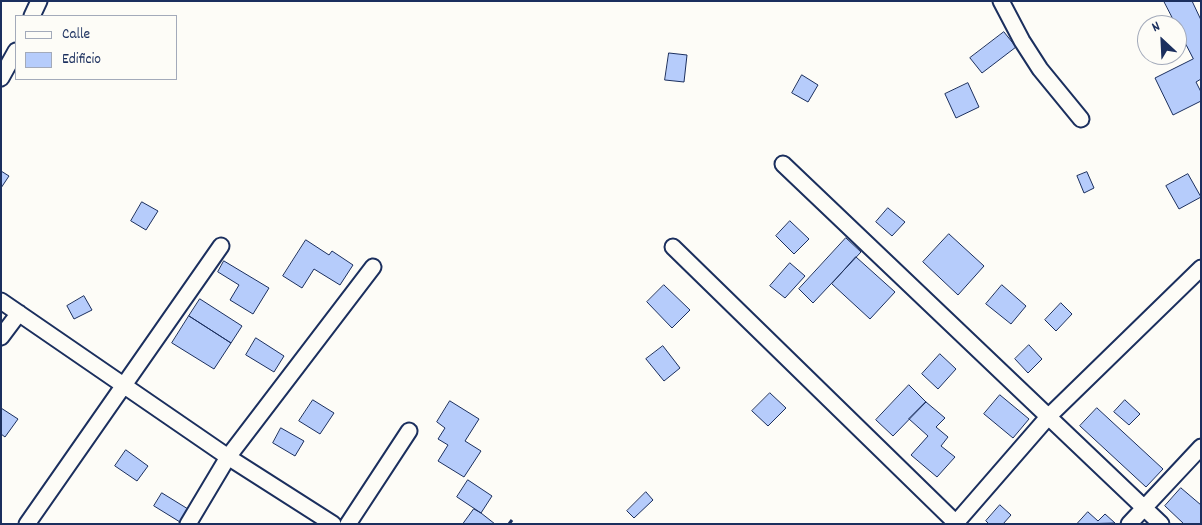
<!DOCTYPE html>
<style>
body{margin:0}
#map{position:relative;width:1202px;height:525px;overflow:hidden;background:#fdfcf7;font-family:Dekko,sans-serif}
canvas{display:block}
.frame{position:absolute;inset:0;border:2px solid #1b2f5e;pointer-events:none}
.legend{position:absolute;left:15px;top:15px;width:162px;height:65px;box-sizing:border-box;background:#fdfcf7;border:1px solid #a3aaba;margin:0;padding:6px 9px;list-style:none;font-size:15px;color:#1b2f5e}
.legend li{display:flex;align-items:center;gap:10px;height:25px}
.legend b{width:25px;border:1px solid #a3aaba}
.north{position:absolute;left:1137px;top:15px;width:50px;height:50px;box-sizing:border-box;background:#fdfcf7;border:1px solid #a3aaba;border-radius:50%;rotate:335deg;font-size:14px;font-weight:700;line-height:20px;text-align:center;color:#1b2f5e}
.north::after{content:'';display:block;margin:auto;width:18px;height:22px;background:#1b2f5e;clip-path:polygon(50% 0,100% 100%,50% 72%,0 100%)}
</style>
<div id="map">
<canvas width="1202" height="525"></canvas>
<div class="frame"></div>
<ul class="legend">
<li><b style="height:6px;background:#fdfcf7"></b>Calle</li>
<li><b style="height:14px;background:#b6ccfb"></b>Edificio</li>
</ul>
<div class="north">N</div>
</div>
<script>
const g = document.querySelector('canvas').getContext('2d');
g.lineJoin = 'round';
function paint(path, color) { g.fillStyle = color; g.fill(path, 'evenodd'); }
function trace(path, color, width, dash) { g.strokeStyle = color; g.lineWidth = width; g.lineCap = dash ? 'butt' : 'round'; g.setLineDash(dash || []); g.stroke(path); }
const building = new Path2D(`
 M1164 1H1192L1201 20V79L1196 82 1201 92V101L1173 115 1155 78 1193 59Z
 M1004 32 1016 47 982 73 970 58Z
 M669 53 687 55 684 82 665 80Z
 M802 75 818 85 808 102 792 93Z
 M968 83 979 107 956 118 945 94Z
 M1 171 9 176 1 188Z
 M1087 172 1094 188 1084 193 1077 176Z
 M1188 174 1201 197 1179 209 1166 186Z
 M142 202 158 211 146 230 131 221Z
 M888 208 905 222 892 236 876 222Z
 M790 221 809 239 794 254 776 236Z
 M949 234 984 266 958 295 923 262Z
 M846 238 861 252 813 303 799 289Z
 M306 240 329 255 332 251 353 265 340 285 314 269 302 288 283 276Z
 M856 257 895 292 870 319 832 284Z
 M224 261 269 288 253 314 230 300 239 285 218 272Z
 M790 263 805 276 785 298 770 286Z
 M664 285 690 310 672 328 647 302Z
 M1002 285 1026 306 1011 324 986 304Z
 M84 296 92 310 74 319 67 306Z
 M200 299 242 326 231 343 189 316Z
 M1061 303 1072 314 1056 331 1045 320Z
 M189 316 231 343 214 369 172 343Z
 M256 338 284 356 274 372 246 355Z
 M1029 345 1042 359 1028 373 1015 359Z
 M663 346 680 368 664 381 646 359Z
 M940 354 956 369 938 389 922 374Z
 M909 385 926 402 893 436 876 420Z
 M770 393 786 408 768 426 752 411Z
 M1000 395 1029 419 1013 438 984 414Z
 M313 400 334 413 320 434 299 421Z
 M1125 400 1140 414 1129 425 1114 412Z
 M450 401 479 419 465 441 481 451 464 477 438 461 448 445 438 439 445 428 437 422Z
 M926 402 945 418 936 427 948 437 941 446 955 457 937 477 911 455 928 436 909 419Z
 M1 408 18 419 5 437 1 434Z
 M1097 408 1163 469 1146 487 1080 426Z
 M281 428 304 441 295 456 273 443Z
 M126 450 148 466 137 481 115 466Z
 M468 480 492 496 481 513 457 497Z
 M1181 488 1201 505V524H1184L1165 506Z
 M646 492 653 500 634 518 627 511Z
 M162 493 188 509 180 522 154 506Z
 M1000 505 1011 515 1003 524H989L986 521Z
 M474 509 481 513 495 524H463Z
 M1088 512 1098 521 1105 514 1115 523 1077 524Z`);
paint(building, '#b6ccfb');
trace(building, '#1b2f5e', 1);
const minor = new Path2D(`
 M1001 1 1022 41 1040 69 1081 119
 M32 16 39 1
 M1 78 16 51
 M783 164 1161 524
 M673 247 957 524
 M1 301 228 457 333 524
 M1 337 19 313
 M27 524 221 246
 M188 524 228 457 373 267
 M348 524 409 431
 M955 524 1048 417 1201 268
 M1129 524 1201 447`);
trace(minor, '#1b2f5e', 19);
trace(new Path2D(`
 M509 524 512 520`), '#1b2f5e', 3, [5, 4]);
trace(minor, '#fdfcf7', 15);
</script>
